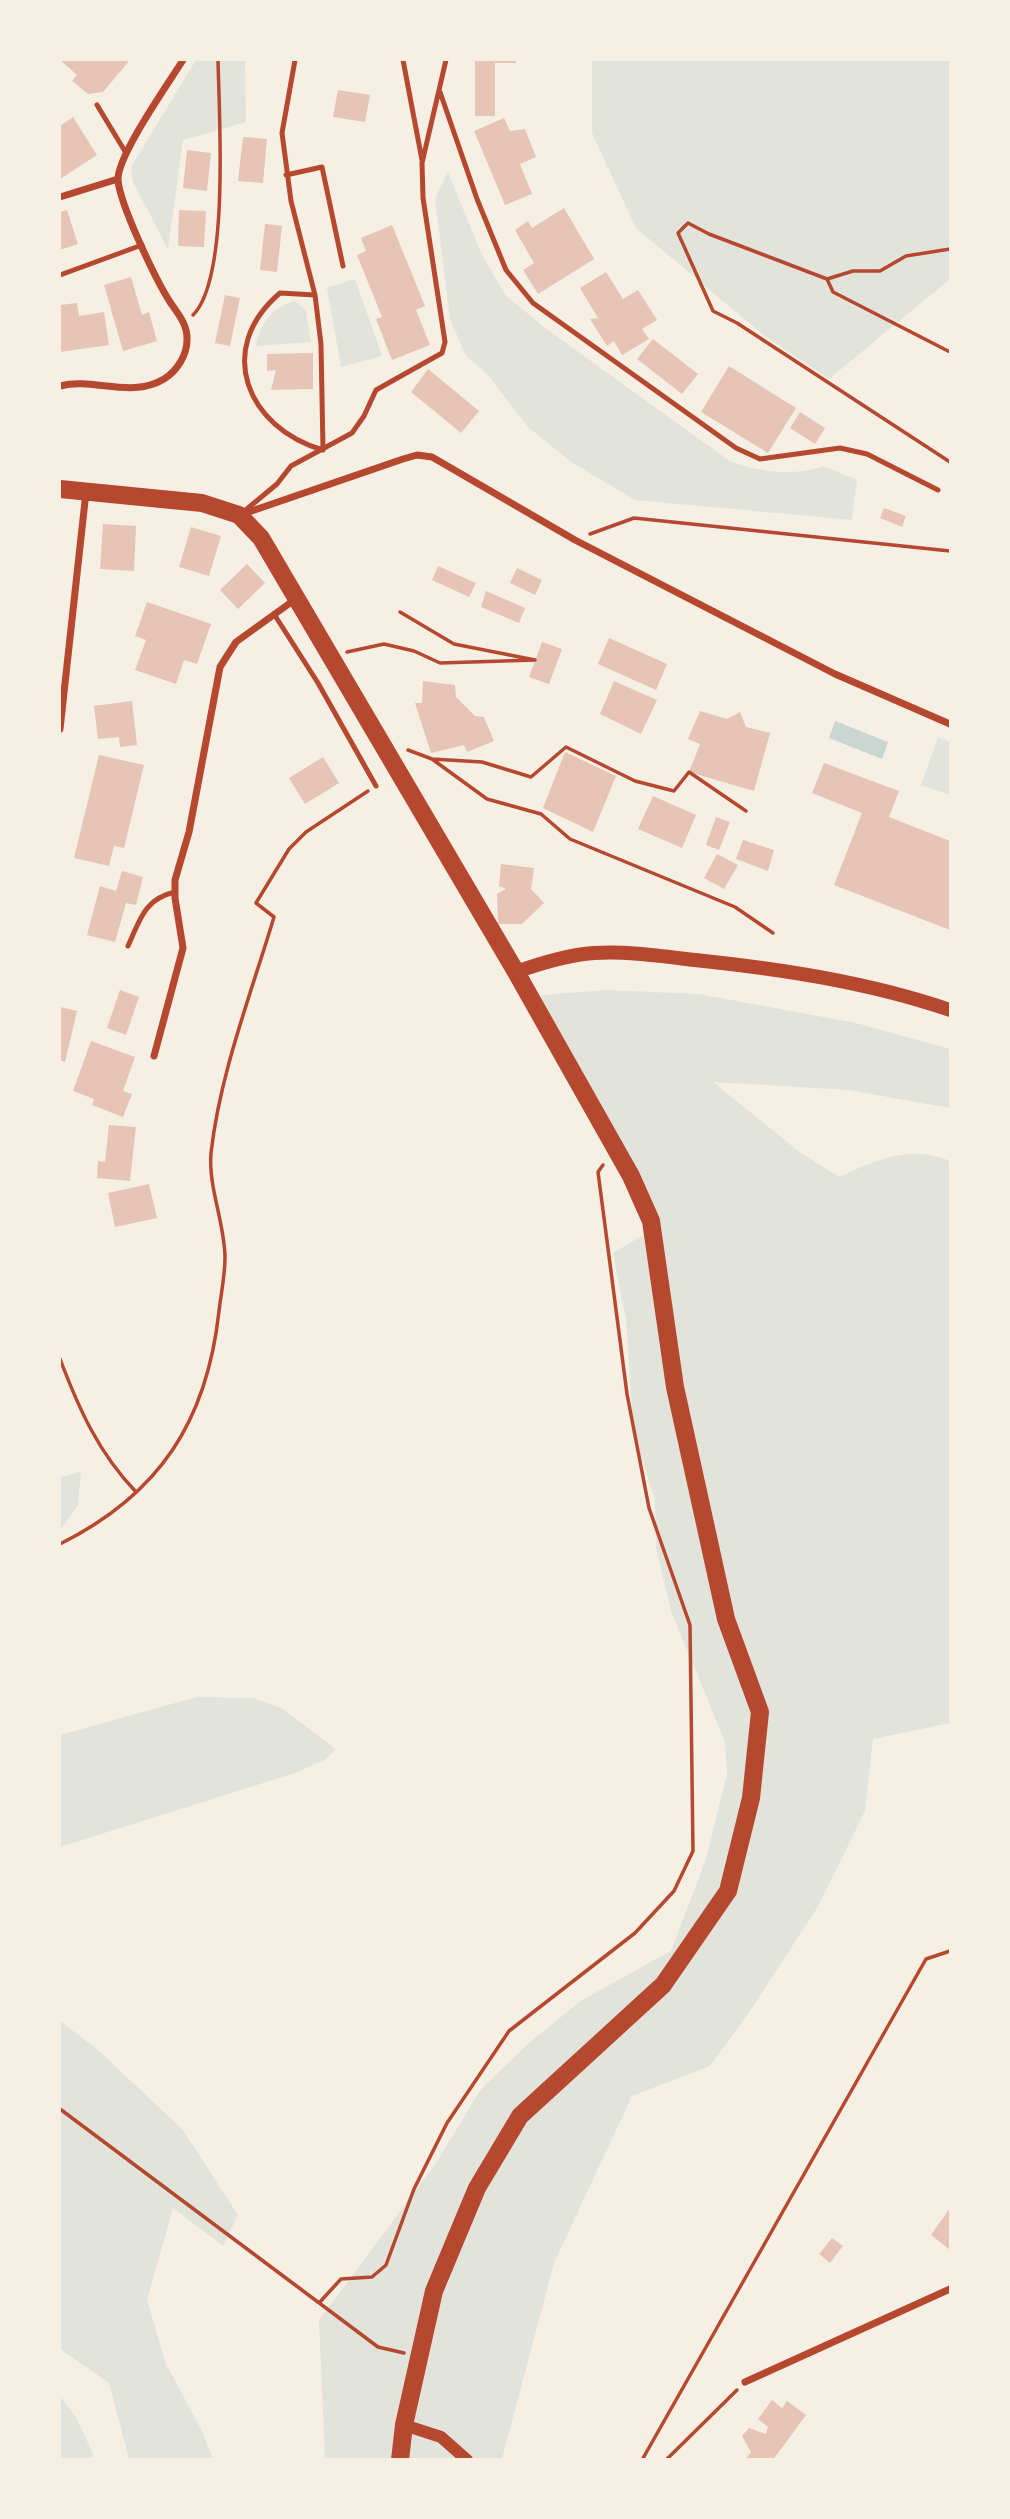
<!DOCTYPE html>
<style>
body{margin:0}
#map{position:relative;width:1010px;height:2519px;overflow:hidden;background:#f6efe4;font-family:Jost,sans-serif}
canvas{display:block}
.frame{position:absolute;inset:0;border:61px solid #f6efe4;pointer-events:none}
</style>
<div id="map">
<canvas width="1010" height="2519"></canvas>
<div class="frame"></div>
</div>
<script>
const g = document.querySelector('canvas').getContext('2d');
g.lineJoin = 'round';
function paint(path, color) { g.fillStyle = color; g.fill(path, 'evenodd'); }
function trace(path, color, width, dash) { g.strokeStyle = color; g.lineWidth = width; g.lineCap = dash ? 'butt' : 'round'; g.setLineDash(dash || []); g.stroke(path); }
paint(new Path2D(`
 M196 60H245L246 122 183 140 168 249 133 182 131 167Z
 M592 60H950V279L829 379 762 334 636 228 592 133Z
 M448 172 481 253 506 296 548 330 731 462C762 472 793 477 824 466L857 480 852 520 635 500 571 462 528 427 487 374 466 356 450 319 435 199Z
 M355 279 382 356 341 367 327 288Z
 M294 301 306 310 311 342 256 346C261 322 270 310 294 301Z
 M938 737 950 742V795L921 785Z
 M606 990 699 994 856 1023 950 1049V1108L849 1090 713 1082 797 1150 839 1177C877 1160 909 1144 950 1161V1723L873 1739 865 1811 817 1908 750 2011 710 2066 632 2096 554 2263 502 2459H325L319 2320 436 2163 481 2089 530 2042 582 2000 671 1951 706 1859 727 1774 725 1742 671 1611 656 1548 655 1500 633 1429 626 1319 613 1253 655 1228 528 1008 543 995Z
 M81 1472 78 1505 60 1531V1477Z
 M197 1697 253 1698 281 1708 336 1749 326 1759 295 1773 60 1847V1735Z
 M60 2021 97 2049 183 2130 238 2215 223 2246 173 2208 147 2299 165 2362 201 2429 213 2459H129L109 2383 60 2349Z
 M60 2396 76 2417 94 2456 85 2459H60Z`), '#e2e4dc');
paint(new Path2D(`
 M835 721 888 742 882 759 829 738Z`), '#c9d6d2');
paint(new Path2D(`
 M60 60H130L103 92 88 94 72 81 77 75Z
 M475 60H515L516 63H495V116H475Z
 M338 90 370 95 365 122 333 117Z
 M73 117 97 155 60 179V126Z
 M504 118 510 131 525 129 536 157 520 164 532 194 505 205 474 131Z
 M243 137 267 139 263 183 238 181Z
 M187 150 211 153 207 191 183 188Z
 M564 208 594 259 538 294 523 270 534 263 515 230 528 221 532 228Z
 M67 210 78 244 60 250V212Z
 M179 210 206 211 204 247 178 246Z
 M265 224 282 226 277 272 260 270Z
 M392 225 425 306 416 310 430 345 392 360 376 319 382 317 357 255 366 251 361 238Z
 M606 272 623 299 638 290 657 320 642 329 649 339 622 355 614 341 607 346 590 319 598 318 580 288Z
 M131 277 142 315 149 312 157 341 123 351 104 285Z
 M225 295 240 298 230 346 215 343Z
 M77 303 79 316 104 312 109 345 60 352V305Z
 M653 339 698 374 682 394 637 359Z
 M313 353V389L271 390 276 370 267 371V354Z
 M729 366 796 408 768 453 701 412Z
 M428 369 479 411 461 433 411 392Z
 M800 412 825 428 815 444 790 428Z
 M884 508 906 516 902 527 880 518Z
 M103 524 136 526 134 571 100 569Z
 M191 527 221 536 209 576 179 567Z
 M247 564 265 583 238 609 220 590Z
 M438 566 476 583 469 597 432 580Z
 M517 568 542 580 535 595 510 583Z
 M486 591 525 608 519 623 481 607Z
 M147 602 211 624 197 664 184 660 176 684 135 670 146 640 135 636Z
 M609 638 667 664 656 690 598 664Z
 M542 642 562 649 549 684 529 677Z
 M423 681 455 685 456 697 475 716 484 717 494 741 467 752 464 745 431 753 415 703H422Z
 M614 681 657 700 641 734 600 714Z
 M132 701 137 745 120 747 119 737 98 739 94 706Z
 M700 711 727 719 740 712 746 727 770 733 754 791 689 772 700 744 688 739Z
 M565 752 616 776 593 832 543 808Z
 M99 755 144 765 124 848 114 846 109 866 74 858Z
 M323 757 339 783 305 804 289 778Z
 M824 763 899 791 889 817 950 841V930L834 885 862 813 812 793Z
 M653 796 696 815 682 848 638 829Z
 M716 817 730 822 719 850 706 845Z
 M743 840 774 850 768 871 736 859Z
 M717 854 738 865 724 889 704 878Z
 M501 864 534 868 531 889 544 903 522 924H498L497 894 506 889 499 886Z
 M122 871 143 877 136 905 126 903 115 942 87 935 100 886 116 891Z
 M120 990 139 997 126 1035 107 1028Z
 M60 1007 77 1011 65 1062 60 1060Z
 M91 1041 135 1057 123 1091 132 1094 123 1117 92 1105 94 1099 73 1091Z
 M109 1125 136 1127 130 1181 97 1178 98 1161 105 1162Z
 M149 1184 157 1218 115 1227 108 1193Z
 M950 2208V2250L931 2235Z
 M832 2238 843 2246 830 2263 819 2254Z
 M772 2400 782 2408 787 2401 806 2415 773 2460H745L751 2452 742 2436 749 2428 766 2434 768 2427 758 2419Z`), '#e6c5b7');
trace(new Path2D(`
 M950 249 906 256 880 271H853L827 279 709 234 688 223 678 233 713 311 737 323 950 462
 M827 279 833 292 950 352
 M193 315C230 278 219 114 218 60
 M590 534 634 518 950 551
 M347 652 384 644 414 651 440 663 535 660 454 644 400 612
 M408 750 432 759
 M746 811 689 772 674 791 635 781 566 747 531 777 482 762 432 759 487 799 541 814 570 839 735 907 773 933
 M60 1359C79 1409 98 1452 136 1492
 M60 1544C160 1494 207 1421 219 1311 221 1294 225 1275 225 1258 225 1224 208 1187 211 1153 220 1073 251 994 274 917L256 903 289 849 306 832 368 791
 M60 2109 378 2347 404 2353
 M319 2303 341 2279 372 2277 386 2265 414 2189 447 2123 509 2031 635 1933 674 1891 693 1851 690 1625 649 1508 627 1394 598 1172 603 1165
 M642 2460 926 1959 950 1951
 M666 2460 737 2390`), '#b5482f', 3.5);
trace(new Path2D(`
 M295 60 282 133 291 201 315 295 321 344 323 450C247 428 214 349 280 293L315 295
 M403 60 422 160
 M440 92 477 199 506 270 533 303 736 448 760 459 840 448 867 454 938 490
 M97 105 126 153
 M286 175 322 167 343 266
 M60 275 142 245
 M242 513 277 484 291 466 352 433 364 416 376 390 442 353 445 342 423 198 422 163 446 60
 M274 614 318 683 376 786
 M128 946C140 920 144 899 175 892`), '#b5482f', 5);
trace(new Path2D(`
 M60 197 118 179
 M60 386C93 377 131 399 164 379 177 371 187 355 187 340 188 325 178 314 170 302 156 280 120 205 118 180 117 156 168 84 183 60
 M240 515 403 459 417 455 432 457 575 540 835 674 950 724
 M60 729 86 492
 M154 1056 183 948 175 898V880L189 832 220 667 236 642 297 598
 M745 2382 950 2289`), '#b5482f', 7);
trace(new Path2D(`
 M404 2425 441 2437 467 2460`), '#b5482f', 12);
trace(new Path2D(`
 M516 972C541 963 567 955 594 953 627 951 661 956 695 960 781 969 868 982 950 1010`), '#b5482f', 14);
trace(new Path2D(`
 M60 489 202 503 239 515 261 538 516 972 631 1176 651 1221 675 1387 726 1619 760 1712 751 1798 728 1891 663 1985 520 2116 477 2188 434 2291 404 2425 400 2460`), '#b5482f', 18);
</script>
